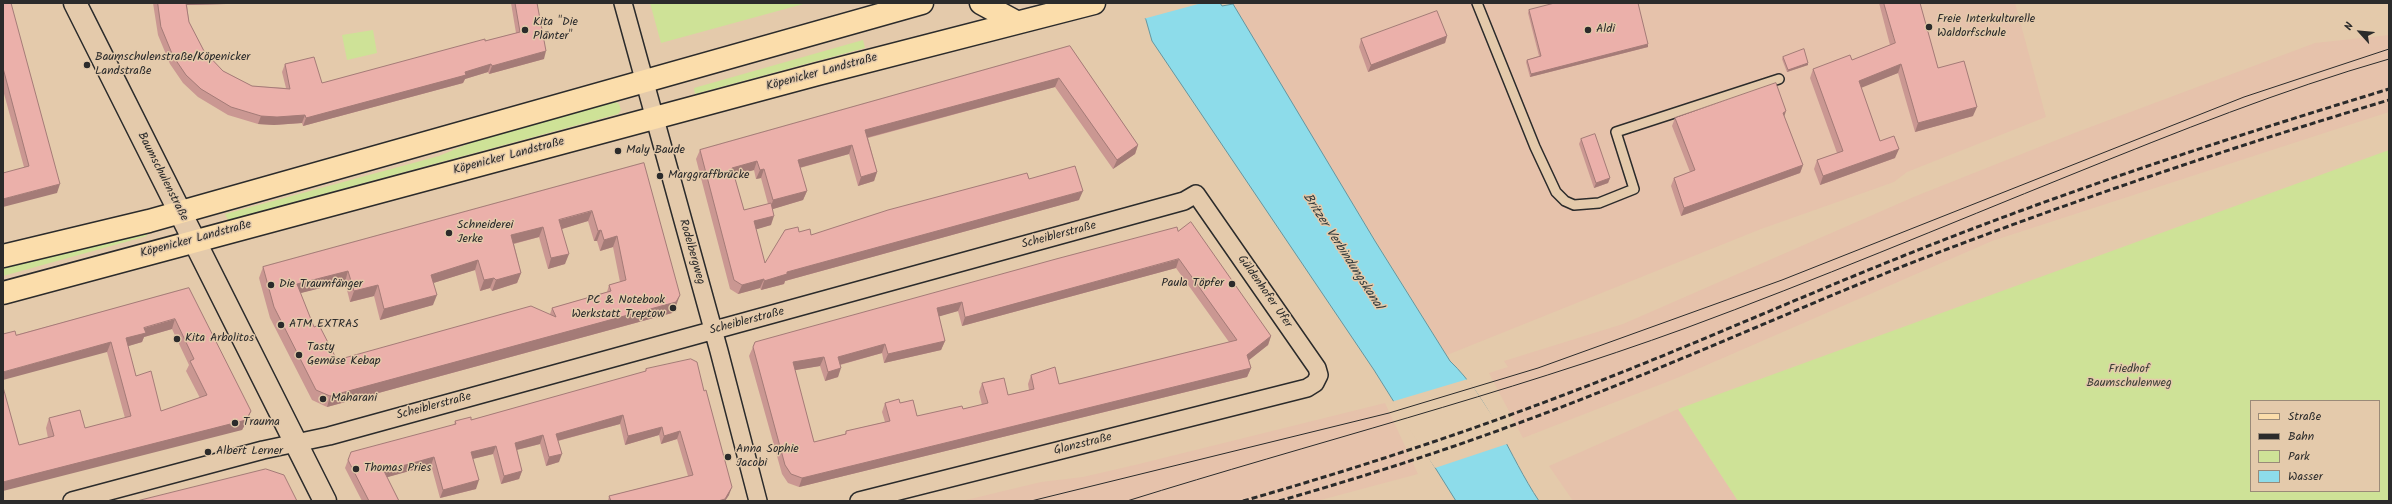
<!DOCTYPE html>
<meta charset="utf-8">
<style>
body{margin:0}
#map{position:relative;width:2392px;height:504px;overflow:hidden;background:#e4caab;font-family:Kalam,sans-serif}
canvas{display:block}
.frame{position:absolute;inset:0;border:4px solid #2b2b2b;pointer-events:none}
.legend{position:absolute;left:2250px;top:400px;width:130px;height:92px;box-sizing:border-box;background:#e4caab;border:1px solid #9a8a78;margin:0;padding:5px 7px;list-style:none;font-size:12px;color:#2b2b2b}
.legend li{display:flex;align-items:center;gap:8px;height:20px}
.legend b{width:20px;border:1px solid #9a8a78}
.north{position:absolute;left:2340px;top:12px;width:40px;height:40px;-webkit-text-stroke:3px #e4caab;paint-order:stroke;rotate:297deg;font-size:11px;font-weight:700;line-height:16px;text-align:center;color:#2b2b2b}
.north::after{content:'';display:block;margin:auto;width:14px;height:18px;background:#2b2b2b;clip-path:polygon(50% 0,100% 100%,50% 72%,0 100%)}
</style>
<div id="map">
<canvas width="2392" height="504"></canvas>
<div class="frame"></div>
<ul class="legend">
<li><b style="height:5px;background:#fbddab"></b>Straße</li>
<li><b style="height:5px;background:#2b2b2b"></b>Bahn</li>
<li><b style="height:11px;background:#cee297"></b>Park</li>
<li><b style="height:11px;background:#8ddcea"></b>Wasser</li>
</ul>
<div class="north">N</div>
</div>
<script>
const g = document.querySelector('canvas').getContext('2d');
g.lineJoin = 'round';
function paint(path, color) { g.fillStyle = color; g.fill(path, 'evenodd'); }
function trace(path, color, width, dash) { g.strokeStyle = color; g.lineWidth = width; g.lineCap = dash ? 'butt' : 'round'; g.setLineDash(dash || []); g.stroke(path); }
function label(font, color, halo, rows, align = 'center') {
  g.font = font + ' Kalam,sans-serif'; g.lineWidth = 3; g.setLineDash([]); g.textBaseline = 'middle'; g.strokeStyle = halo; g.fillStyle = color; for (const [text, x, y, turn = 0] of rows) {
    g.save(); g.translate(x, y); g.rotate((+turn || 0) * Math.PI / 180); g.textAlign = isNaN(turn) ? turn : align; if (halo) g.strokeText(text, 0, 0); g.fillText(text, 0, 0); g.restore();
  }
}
paint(new Path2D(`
 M1228 3H2015L2046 117 1907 172 1894 182 1761 229 1447 355Z
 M2389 35V112L1992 241 1677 378 1523 438 1489 373 1508 367 1504 361 1623 324 1916 196 2077 132 2315 43Z
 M1385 403 1418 474 1317 501H962L1041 482 1083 477 1139 464Z
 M1678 409 1738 501H1573L1549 466Z`), '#e6c2ab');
paint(new Path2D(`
 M650 3H807L661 43Z
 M373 30 377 53 347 60 342 35Z
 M863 40 865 48 695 94 694 88Z
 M614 101 619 104 621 110 618 114 228 220 225 214 439 156 482 138Z
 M2389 150V501H1738L1678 409ZM2251 401H2379V491H2251Z
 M145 230 147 236 3 276V267Z`), '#cee297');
const water = new Path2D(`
 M1135 3H1220L1222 6 1233 4 1375 241 1450 361C1490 399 1509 456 1539 501H1456L1374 370 1152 41 1146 20Z`);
paint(water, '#8ddcea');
trace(water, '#66959e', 1);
paint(new Path2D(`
 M1133 3H1202L1143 19Z
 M1468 379 1510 443 1435 468 1391 402Z`), '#e4caab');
const lane = new Path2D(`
 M1477 3 1535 147 1556 192 1565 201 1574 205 1599 203 1634 189 1616 132 1779 79`);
const street = new Path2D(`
 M623 3 719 351 758 501
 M72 501 263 450 329 436 1184 201 1196 194 1317 368 1319 375 1315 383 1307 388 859 501`);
const secondary = new Path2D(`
 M75 3 325 501`);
const primary = new Path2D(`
 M981 3 1016 22
 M3 256 149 221 922 3
 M3 293 818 74 1094 3`);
trace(lane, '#2b2b2b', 12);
trace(street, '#2b2b2b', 20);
trace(secondary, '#2b2b2b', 25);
trace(primary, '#2b2b2b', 25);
trace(lane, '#e4caab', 9);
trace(street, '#e4caab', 17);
trace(secondary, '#e4caab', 22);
trace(primary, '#fbddab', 22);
trace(new Path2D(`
 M1031 501 1389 413 1538 368 1782 280 2244 97 2389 49
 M1127 501C1313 443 1502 395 1686 328 1816 280 1944 226 2073 174 2177 132 2281 90 2389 59`), '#2b2b2b', 1);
trace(new Path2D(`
 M1243 501C1355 469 1465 433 1574 391 1684 349 1793 300 1903 256 2062 192 2225 139 2389 89
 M1279 501C1359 478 1438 453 1516 424 1648 376 1776 317 1906 265 2065 203 2226 149 2389 100`), '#2b2b2b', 3, [6, 3]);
paint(new Path2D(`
 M3 3 57 193 24 167 3 90Z
 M139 3H268L187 5 189 22 204 51 223 71 252 86 286 88 282 72 285 64 322 83 516 33 511 3H537L544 59 489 74 488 72 465 79 463 83 303 126 302 123 274 125 258 124 228 115 198 97 183 83 170 64 158 35 153 3Z
 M1879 3H1920L1938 68 1973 116 1915 132 1898 73 1861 87 1880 141 1895 158 1820 185 1814 169 1817 160 1837 153 1810 78 1813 69 1852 60 1890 45Z
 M1529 10 1648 47 1530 77 1526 62 1527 60 1539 56 1528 13Z
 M1447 36 1445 43 1368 72 1359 47 1361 39Z
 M1070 46 1138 145 1135 154 1113 169 1055 87 868 138 877 172 874 181 858 186 849 154 800 168 807 191 803 200 772 209 771 225 756 229 765 263 799 232 811 235 1029 179 1079 200 785 281 784 284 761 290 760 288 738 294 730 289 696 159 700 150ZM754 170 756 179 761 178 768 204 744 210 734 175Z
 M1783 57 1808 65 1787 72 1782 59Z
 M1784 116 1803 165 1800 173 1681 216 1671 186 1674 178 1690 172 1672 126 1675 118Z
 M1581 139 1610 178 1608 183 1594 188 1579 144Z
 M644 163 676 306 672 313 327 407 312 400 270 318 259 278 263 267ZM588 221 594 241H597L600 251 613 247 620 282 609 285 607 292 552 308 550 314 337 360 314 327 300 293 345 282 350 302 374 296 380 320 433 305V283L475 270 480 291 490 288 492 291 517 283 521 273 514 244 539 237 548 269 565 264 562 229Z
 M1178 231 1271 336 1268 345 1249 360 1251 368 1247 377 799 487 788 483 782 474 749 356 753 347ZM1176 268 1229 342 1059 384 1031 375 1028 384 1029 390 1008 395 982 383 979 392 982 405 963 409 917 416 900 403H885L882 412 885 422 846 431 845 434 814 442 795 370 820 366 825 381 838 377 840 365 882 353 884 363 941 350 945 341 939 316 958 311 962 326Z
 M189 288 247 421 242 430 19 445 48 438 46 428 49 418 85 428 125 418 107 352 16 335ZM172 329 189 365 186 371 200 398 161 411 136 376 128 346 142 342 144 337Z
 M646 369 729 495 725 501H608L609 496 688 476 677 439 661 444 659 435 625 445 620 424 558 441 559 462 546 466 540 444 517 450 522 471 519 479 501 484 493 454 473 459 476 489 440 498 431 465 387 477 399 501H362L345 468 348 460 454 425 455 421 471 420 645 372Z`), '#ca9792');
paint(new Path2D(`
 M184 3H268L183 5Z
 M1447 36 1445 43 1368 72 1371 65Z
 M1648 44V47L1530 77 1531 74Z
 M546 51 544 59 489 74 492 66Z
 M1808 63V65L1787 72 1788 70Z
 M491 64 488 72 465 79 463 83 303 126 306 118Z
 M1901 64 1898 73 1856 90 1859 81Z
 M1059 78 1055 87 862 139 865 130Z
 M1977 107 1973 116 1915 132 1918 123Z
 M1786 111 1783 120V113Z
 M305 115 302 123 274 125 258 124 261 116Z
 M852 145 849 154 795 169 798 160Z
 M1138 145 1135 154 1113 169 1117 160Z
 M1899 149 1895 158 1820 185 1823 176Z
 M757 161 754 170 729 177 732 168Z
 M1803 165 1800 173 1681 216 1684 208Z
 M764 169 761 178 756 179 760 170Z
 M877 172 874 181 858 186 861 177Z
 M1610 178 1608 183 1594 188 1596 183Z
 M60 184 57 193 3 207V199Z
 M807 191 803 200 770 210 773 200Z
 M1083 191 1079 200 785 281 784 284 761 290 764 281 787 272Z
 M592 211 588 221 555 231 559 220Z
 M774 216 771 225 751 231 754 221Z
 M543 227 539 237 508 245 511 235Z
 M601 230 597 241H594L598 231Z
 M617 236 613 247 600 251 604 240Z
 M569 254 565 264 548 269 551 258Z
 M1179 259 1176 268 962 326 965 317Z
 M478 260 475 270 427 285 431 275Z
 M348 271 345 282 293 295 297 284Z
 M521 273 517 283 492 291 496 280Z
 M494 278 490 288 480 291 484 280Z
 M764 279 760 288 738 294 742 285Z
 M378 285 374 296 350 302 354 291Z
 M437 295 433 305 380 320 384 309Z
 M680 295 676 306 672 313 327 407 330 396Z
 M962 302 958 311 934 318 937 308Z
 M175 319 172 329 144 337 142 342 122 348 126 338 144 328Z
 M1271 336 1268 345 1244 364 1247 355Z
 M945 341 941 350 884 363 888 354Z
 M111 342 107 352 3 380V372Z
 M885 344 882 353 835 366 838 357Z
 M824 357 820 366 790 371 793 362Z
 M841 368 838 377 825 381 828 372Z
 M1251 368 1247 377 799 487 802 478Z
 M251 411 247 421 242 430 3 491V482Z
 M623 415 620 424 553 442 556 434Z
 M662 427 659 435 625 445 628 436Z
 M680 431 677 439 661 444 664 436Z
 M543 435 540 444 512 451 515 443Z
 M496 446 493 454 468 460 471 452Z
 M562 454 559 462 546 466 549 457Z
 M434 457 431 465 381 479 384 471Z
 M522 471 519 479 501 484 504 476Z
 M479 480 476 489 440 498 443 490Z
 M732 487 729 495 725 501H718Z`), '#a47b77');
const building = new Path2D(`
 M3 3H11L60 184 3 199V173L29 166 3 68Z
 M158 3H186L189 22 204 51 223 71 252 86 290 89 285 64 314 57 322 83 485 39V41L520 32 515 3H537L546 51 492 66 491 64 465 72 466 75 306 118 305 115 277 117 261 116 231 107 201 89 186 75 173 56 161 27Z
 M1555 3H1638L1648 44 1531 74 1527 60 1541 56 1529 10Z
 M1884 3H1920L1938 68 1964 61 1977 107 1918 123 1901 64 1859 81 1880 141 1894 136 1899 149 1823 176 1817 160 1843 151 1813 69 1850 55 1852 60 1895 43Z
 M1437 11 1447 36 1371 65 1361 39Z
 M1070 46 1138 145 1117 160 1059 78 865 130 877 172 861 177 852 145 798 160 807 191 773 200 764 169 760 170 757 161 732 168 744 210 771 203 774 216 754 221 765 263 785 230 798 227 799 232 810 229 811 235 888 210 1027 173 1029 179 1075 166 1083 191 787 272V274L764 281V279L742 285 734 280 700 150Z
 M1804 49 1808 63 1788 70 1783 57Z
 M1776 83 1786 111 1783 113 1803 165 1684 208 1674 178 1695 170 1675 118Z
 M1595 134 1610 178 1596 183 1581 139Z
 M644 163 680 295 676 302 330 396 316 390 274 307 263 267ZM592 211 598 231 601 230 604 240 617 236 626 280 609 285 611 291 552 308 556 317 531 306 337 360 319 325 314 327 297 284 348 271 354 291 378 285 384 309 437 295 431 275 478 260 484 280 494 278 496 280 521 273 511 235 543 227 551 258 569 254 559 220Z
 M1191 222 1271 336 1247 355 1251 368 802 478 791 474 785 465 753 347 755 342 1056 259 1177 227 1178 231ZM1179 259 1237 340 1059 384 1055 367 1031 375 1034 389 1008 395 1004 378 982 383 988 403 963 409 962 406 917 416 913 400 900 403 899 399 885 403 890 421 846 431V434L814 442 793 362 824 357 828 372 841 368 838 357 885 344 888 354 945 341 937 308 962 302 965 317Z
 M189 288 251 411 246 420 3 482V387L19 445 54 436 49 418 80 410 85 428 131 416 111 342 3 372V334L15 331 16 335ZM175 319 194 359 190 361 207 395 161 411 151 371 136 376 126 338 146 333 144 328Z
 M691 359 697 362 704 391 706 390 732 487 725 499 718 501H611L609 496 693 475 680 431 664 436 662 427 628 436 623 415 556 434 562 454 549 457 543 435 515 443 522 471 504 476 496 446 471 452 479 480 443 490 434 457 384 471 399 501H369L348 460 351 452 456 424 455 421 471 417V420L646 371V369Z
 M266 469 284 475 297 501H137Z`);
paint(building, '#ebb0aa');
trace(building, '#a47b77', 1);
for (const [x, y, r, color] of [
 [1929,27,4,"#2b2b2b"],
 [525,30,4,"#2b2b2b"],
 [1588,30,4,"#2b2b2b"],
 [87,65,4,"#2b2b2b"],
 [618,151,4,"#2b2b2b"],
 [660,176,4,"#2b2b2b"],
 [449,233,4,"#2b2b2b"],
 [1232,284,4,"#2b2b2b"],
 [271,285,4,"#2b2b2b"],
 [673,308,4,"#2b2b2b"],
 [281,325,4,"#2b2b2b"],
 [177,339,4,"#2b2b2b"],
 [299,355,4,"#2b2b2b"],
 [323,399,4,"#2b2b2b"],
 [235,423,4,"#2b2b2b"],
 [208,452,4,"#2b2b2b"],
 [728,457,4,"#2b2b2b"],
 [356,469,4,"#2b2b2b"]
]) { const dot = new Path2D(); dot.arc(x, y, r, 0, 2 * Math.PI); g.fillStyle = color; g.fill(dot); trace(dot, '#e4caab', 1.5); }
label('12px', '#2b2b2b', '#e4caab', [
 ["Freie Interkulturelle",1937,20],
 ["Waldorfschule",1937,34],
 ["Kita \"Die",533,23],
 ["Plänter\"",533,37],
 ["Aldi",1596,30],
 ["Baumschulenstraße/Köpenicker",95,58],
 ["Landstraße",95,72],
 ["Maly Baude",626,151],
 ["Marggraffbrücke",668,176],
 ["Schneiderei",457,226],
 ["Jerke",457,240],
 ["Paula Töpfer",1224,284,"right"],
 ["Die Traumfänger",279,285],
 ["PC & Notebook",665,301,"right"],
 ["Werkstatt Treptow",665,315,"right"],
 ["ATM EXTRAS",289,325],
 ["Kita Arbolitos",185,339],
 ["Tasty",307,348],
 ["Gemüse Kebap",307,362],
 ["Maharani",331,399],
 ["Trauma",243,423],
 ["Anna Sophie",736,450],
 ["Jacobi",736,464],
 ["Albert Lerner",216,452],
 ["Thomas Pries",364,469]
], 'left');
label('12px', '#2b2b2b', '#e4caab', [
 ["Köpenicker Landstraße",822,73,-15],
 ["Köpenicker Landstraße",509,157,-15],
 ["Baumschulenstraße",162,177,63],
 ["Scheiblerstraße",1059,236,-15],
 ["Köpenicker Landstraße",196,240,-15],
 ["Rodelbergweg",691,252,74],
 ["Güldenhofer Ufer",1264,292,55],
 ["Scheiblerstraße",747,322,-15],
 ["Scheiblerstraße",434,407,-15],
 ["Glanzstraße",1083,445,-14]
]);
label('12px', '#3b3d36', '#e4caab', [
 ["Friedhof",2129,370],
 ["Baumschulenweg",2129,384]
]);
label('italic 13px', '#353d3e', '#e4caab', [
 ["Britzer Verbindungskanal",1342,252,57]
]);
</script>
